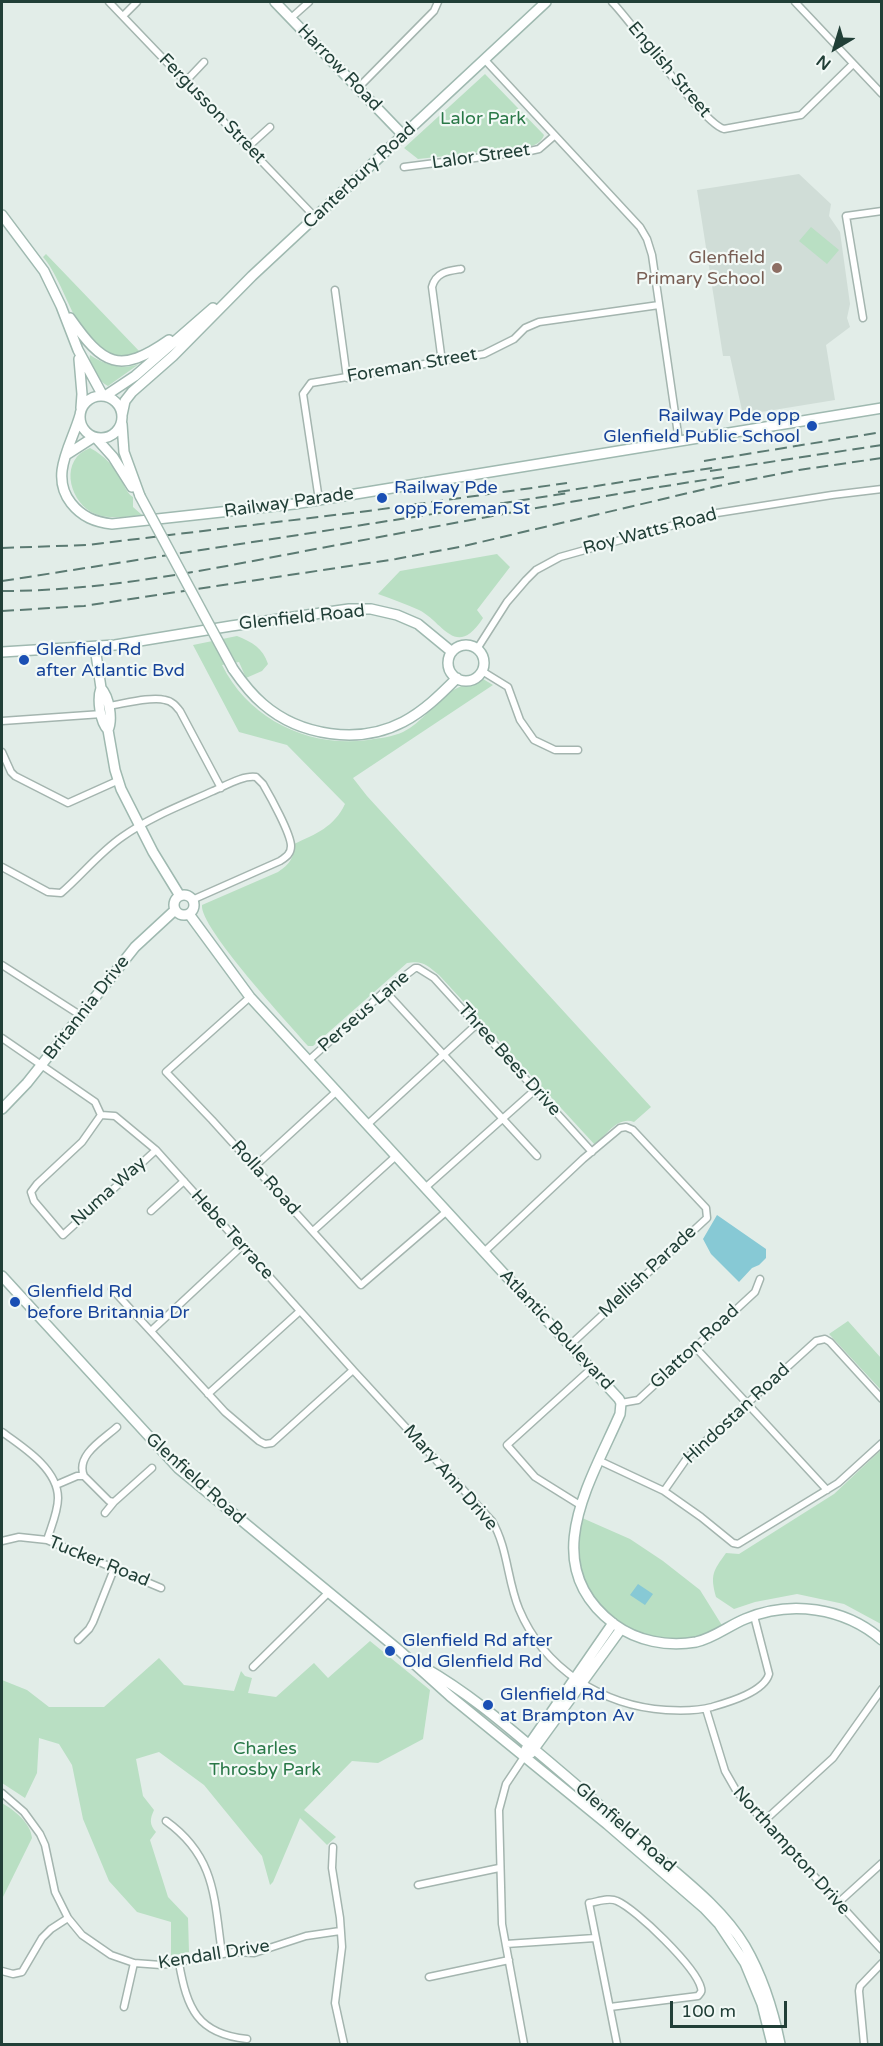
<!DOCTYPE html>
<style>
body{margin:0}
#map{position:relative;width:883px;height:2046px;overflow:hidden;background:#e2ede8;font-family:"Varela Round",sans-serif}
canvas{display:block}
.frame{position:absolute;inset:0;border:3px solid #213f37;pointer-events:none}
.north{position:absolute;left:805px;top:18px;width:60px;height:60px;-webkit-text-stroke:4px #f2f9f6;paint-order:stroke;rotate:218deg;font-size:16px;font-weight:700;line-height:24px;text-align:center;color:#213f37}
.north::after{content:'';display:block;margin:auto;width:21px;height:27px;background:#213f37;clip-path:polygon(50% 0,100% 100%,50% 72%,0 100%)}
.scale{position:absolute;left:670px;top:2001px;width:117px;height:27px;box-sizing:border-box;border:3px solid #213f37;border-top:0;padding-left:8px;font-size:18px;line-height:21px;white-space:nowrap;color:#213f37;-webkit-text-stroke:4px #f2f9f6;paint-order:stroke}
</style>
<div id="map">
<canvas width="883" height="2046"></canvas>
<div class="frame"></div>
<div class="north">N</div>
<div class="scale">100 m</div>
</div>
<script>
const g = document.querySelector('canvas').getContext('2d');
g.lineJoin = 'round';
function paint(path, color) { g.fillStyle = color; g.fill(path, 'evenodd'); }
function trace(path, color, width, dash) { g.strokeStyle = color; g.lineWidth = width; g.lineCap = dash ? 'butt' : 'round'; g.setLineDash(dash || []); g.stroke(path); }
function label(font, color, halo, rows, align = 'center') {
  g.font = font + ' "Varela Round",sans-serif'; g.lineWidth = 4.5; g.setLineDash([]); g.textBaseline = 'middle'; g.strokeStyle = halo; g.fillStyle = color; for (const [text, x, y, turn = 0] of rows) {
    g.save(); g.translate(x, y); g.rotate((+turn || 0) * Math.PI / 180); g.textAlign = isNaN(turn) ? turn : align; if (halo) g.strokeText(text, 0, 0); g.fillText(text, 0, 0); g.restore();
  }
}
paint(new Path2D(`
 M799 174 831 204 829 216 840 232 850 304 847 318 850 327 826 345 835 400 743 415 730 356H723L697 190Z`), '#d0ddd7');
paint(new Path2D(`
 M485 74 544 135C542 142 535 145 529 147L418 159 404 148Z
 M811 227 839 250 827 264 799 241Z
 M46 254 141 353C132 356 122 359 113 356 75 343 67 285 43 257Z
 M90 355C105 365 122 370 139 364L108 386C97 380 88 366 90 355Z
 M90 448C105 456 114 466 122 481 125 487 127 493 133 497V507L142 515C125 517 107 520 91 512 68 498 60 459 90 448Z
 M497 554 510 567 477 610 483 618C456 660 443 622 419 610 406 604 392 599 378 594L400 571Z
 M237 636C252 642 263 648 268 664L262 671 246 678 239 662 222 665C249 719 308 748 368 740 380 738 392 737 403 732 421 723 434 704 449 693 459 685 471 684 483 679L493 685 353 778 367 796 651 1107 634 1122C618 1116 606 1135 595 1145L439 975C427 965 423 960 407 963L313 1046H308C290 1025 199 927 202 905L278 872C290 864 294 858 294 844 316 834 334 827 345 804L287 745 239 732 193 645Z
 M848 1321 881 1358V1390L829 1334Z
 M881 1450V1624L844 1604 797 1594 755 1602 734 1609 716 1597C710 1575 713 1571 726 1553L739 1554 834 1494Z
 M580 1517 630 1539 663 1561 700 1590 723 1627C711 1632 698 1639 684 1640 640 1645 589 1612 580 1567 576 1551 577 1534 580 1517Z
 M370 1641 430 1690 423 1739 378 1763 352 1761 304 1810 336 1837 327 1845 300 1818 273 1882 270 1885 262 1856 204 1785 159 1752 136 1759 143 1796 154 1810C150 1819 149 1824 156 1832L150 1840 168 1897 188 1918 189 1952 171 1956V1922L137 1912 109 1881 83 1819 72 1765 59 1744 39 1738 37 1773 25 1798 2 1783V1680L27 1690 49 1707H104L159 1658 184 1685 234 1691 241 1671 245 1676 252 1678 248 1693 276 1697 314 1663 328 1678Z
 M2 1803C14 1810 31 1823 32 1838L2 1899Z`), '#b9dfc3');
paint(new Path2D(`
 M717 1215 766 1249V1258L759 1265 752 1268 739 1282 711 1254 703 1239Z
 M638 1584 653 1594 645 1605 630 1595Z`), '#87c9d5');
const street = new Path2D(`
 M109 2 315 217
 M612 2C634 24 702 123 724 129L801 115 853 64
 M795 2 882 94
 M123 16 137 2
 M291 18 309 2
 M485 60 640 227 647 239 652 255 679 441
 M186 81 204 62
 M358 88 434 11 438 2
 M249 146 270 127
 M404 167 530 151 539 149 554 136
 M335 290 347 378
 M863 318 846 216 882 211
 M442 362 432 287C436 272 448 271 461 269
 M319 500 303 394 311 383 484 354 514 339 525 328 539 322 659 305
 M477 649 507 602 526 580 536 570 560 557 717 513 832 495 882 489
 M482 671 508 687 520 720 534 740 555 750H578
 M108 706C123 704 151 696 165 700 172 701 176 706 180 711L221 788
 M2 721 102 714
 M2 752 11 772 15 776 68 803 117 781
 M2 867 48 892 61 893C82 875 99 853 122 837 150 817 182 805 213 791 225 786 243 775 256 777L263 784C270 796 291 834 291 846 291 854 286 857 280 861L192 900
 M2 965 80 1015
 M385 991 537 1156
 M250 997 166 1072 212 1120 361 1285 447 1211
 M2 1038 95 1102 101 1115 82 1142 37 1184 31 1192 34 1201 63 1235 156 1150
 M308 1061 385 991 415 968H418L434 978 592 1152
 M101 1115 115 1116 156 1150 353 1370
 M368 1124 477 1024
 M254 1167 337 1091
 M426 1187 536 1089
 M151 1211 184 1181
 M313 1231 396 1156
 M484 1252 583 1159 620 1128 626 1127 633 1130 706 1208 707 1218 570 1345
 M112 1289 225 1412 259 1441 265 1444 272 1443 353 1370 492 1521C508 1548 507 1580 519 1609 544 1669 603 1706 666 1710 682 1711 697 1711 712 1707 729 1702 764 1692 769 1674L754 1616
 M151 1331 242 1246
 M695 1347 827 1490
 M208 1394 300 1311
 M621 1403 638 1400 755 1292 760 1279
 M2 1432C23 1447 58 1469 58 1498 58 1512 51 1527 47 1540
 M600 1461 664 1491 701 1517 733 1543 738 1544 838 1483 882 1443
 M84 1476C75 1455 104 1439 117 1427
 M56 1485 77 1476H84L109 1501 114 1502 152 1468
 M664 1491 687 1458 816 1341 825 1339 830 1342 882 1399
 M580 1505 535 1477 507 1445 592 1368
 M105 1513 114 1502
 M2 1541 19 1537 47 1540 161 1588
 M78 1640 89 1629 93 1622 114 1569
 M253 1667 329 1592
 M706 1709 725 1771 737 1792 882 1950
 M2 1793 24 1812 40 1834 45 1845 55 1892 68 1918 82 1935 111 1955 134 1963 161 1965 234 1952 254 1953 306 1936 340 1931
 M166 1821C216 1857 214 1898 222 1954
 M763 1822 833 1758 882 1689
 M333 1847 332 1868 340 1918 342 1947 335 2003 344 2044
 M418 1885 499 1868
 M838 1903 882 1863
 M506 1944 595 1938
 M179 1963C187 2008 197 2034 247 2039
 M2 1971 13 1974 22 1972 42 1938 51 1929 68 1918
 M429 1977 509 1960
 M124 2007 134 1963
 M610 2007 698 1996C701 1992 702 1992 701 1988 696 1967 636 1909 617 1901 609 1897 597 1902 589 1903L617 2044
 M524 2044 502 1924 499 1810 506 1784 524 1757
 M864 2044 859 1991 860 1986 882 1963`);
const secondary = new Path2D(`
 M275 2 403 135
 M2 215 44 271 61 306 78 350 103 396
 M70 318C103 365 119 375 169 340
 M79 359 82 394 81 408
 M80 417a21 21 0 1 1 42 0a21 21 0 1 1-42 0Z
 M105 396 135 376 213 308
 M80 415C72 444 49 475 71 503 82 517 95 522 112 524L294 504 882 408
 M122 415 125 401 132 392 173 356 252 276 546 2
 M122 424 124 452 140 496
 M96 438 113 457 132 487
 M66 455 94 437
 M448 663a18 18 0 1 1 36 0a18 18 0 1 1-36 0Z
 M95 647 101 688C109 697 113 719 108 730
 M2 652 115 645 231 626 349 609H371L397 615 418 624 452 652
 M233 669C242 682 251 694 263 704 300 736 359 745 403 722 424 711 440 695 457 678
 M101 688C97 699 100 722 108 730L115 770 121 789 153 852 180 896
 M174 905a10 10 0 1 1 20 0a10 10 0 1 1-20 0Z
 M189 914 250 997 619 1399 621 1403 620 1414C590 1483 536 1565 614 1624 637 1641 667 1647 696 1642 714 1638 728 1626 745 1619 790 1600 844 1607 882 1640
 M2 1109 27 1083 135 947 175 910
 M2 1276 178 1468 400 1651 450 1696 607 1824 704 1908 719 1924 745 1963 762 2004 772 2044
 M425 1668C465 1691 500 1720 535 1750 572 1781 609 1813 645 1846 680 1877 720 1905 745 1946 763 1977 773 2009 780 2044
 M526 1749 613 1623
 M531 1753 621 1629`);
trace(street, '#a4b5af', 9);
trace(secondary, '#9fb9b0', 12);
trace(street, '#fff', 6);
trace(secondary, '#fff', 9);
trace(new Path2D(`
 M704 461 882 432
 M710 471 882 445
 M558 492 718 467
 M2 548 87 545 368 511 567 483
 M2 581 568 493
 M2 591C110 591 215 568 321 548 455 523 589 497 724 477
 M2 611 84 606 396 559 464 546 718 486 799 470 882 458`), '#5b7a72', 2, [12, 6]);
const secondaryBridge = new Path2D(`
 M140 496 233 669`);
trace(secondaryBridge, '#9fb9b0', 12, []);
trace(secondaryBridge, '#fff', 9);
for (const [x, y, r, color] of [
 [777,268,6,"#8d6e63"],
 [812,426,6,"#1a4fb4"],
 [382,498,6,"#1a4fb4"],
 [24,660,6,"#1a4fb4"],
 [15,1302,6,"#1a4fb4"],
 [390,1651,6,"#1a4fb4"],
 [488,1705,6,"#1a4fb4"]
]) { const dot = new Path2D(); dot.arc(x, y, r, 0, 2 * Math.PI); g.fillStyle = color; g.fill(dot); trace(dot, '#f2f9f6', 2); }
label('18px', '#213f37', '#f2f9f6', [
 ["Harrow Road",339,68,46],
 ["English Street",669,70,50],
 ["Fergusson Street",212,109,46],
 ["Lalor Street",481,157,-8],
 ["Canterbury Road",360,176,-43],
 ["Foreman Street",412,366,-10],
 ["Railway Parade",289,503,-8],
 ["Roy Watts Road",650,532,-15],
 ["Glenfield Road",302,618,-6],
 ["Britannia Drive",87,1008,-52],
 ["Perseus Lane",364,1012,-41],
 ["Three Bees Drive",509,1060,48],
 ["Rolla Road",265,1178,48],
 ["Numa Way",109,1192,-42],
 ["Hebe Terrace",232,1235,48],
 ["Mellish Parade",648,1272,-43],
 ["Atlantic Boulevard",556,1330,47],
 ["Glatton Road",695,1347,-43],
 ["Hindostan Road",737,1414,-43],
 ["Mary Ann Drive",450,1478,49],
 ["Glenfield Road",195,1479,42],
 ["Tucker Road",99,1562,22],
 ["Glenfield Road",625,1828,41],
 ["Northampton Drive",791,1851,48],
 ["Kendall Drive",214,1955,-9]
]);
label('18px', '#297847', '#f2f9f6', [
 ["Lalor Park",483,119],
 ["Charles",265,1749],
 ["Throsby Park",265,1770]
]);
label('18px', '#785e54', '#f2f9f6', [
 ["Glenfield",765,258],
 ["Primary School",765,279]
], 'right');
label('18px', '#164399', '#f2f9f6', [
 ["Railway Pde opp",800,416,"right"],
 ["Glenfield Public School",800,437,"right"],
 ["Railway Pde",394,488],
 ["opp Foreman St",394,509],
 ["Glenfield Rd",36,650],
 ["after Atlantic Bvd",36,671],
 ["Glenfield Rd",27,1292],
 ["before Britannia Dr",27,1313],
 ["Glenfield Rd after",402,1641],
 ["Old Glenfield Rd",402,1662],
 ["Glenfield Rd",500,1695],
 ["at Brampton Av",500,1716]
], 'left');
</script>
